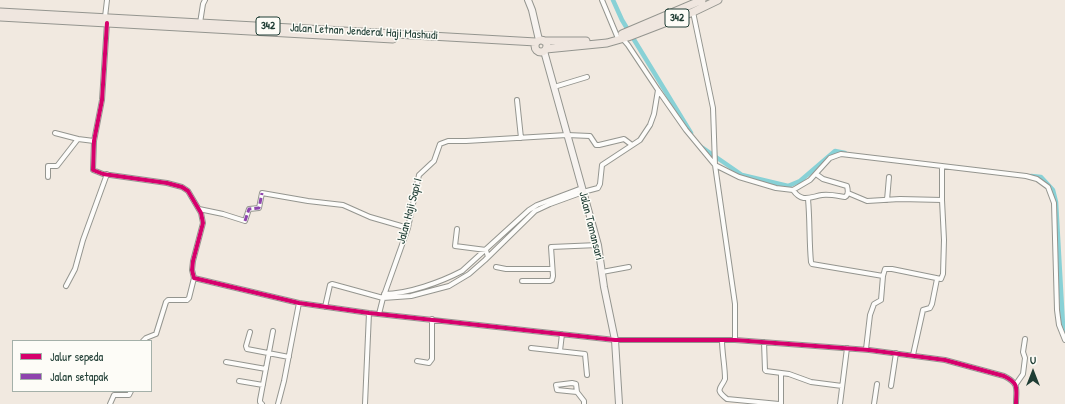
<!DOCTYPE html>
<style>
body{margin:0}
#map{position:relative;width:1065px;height:404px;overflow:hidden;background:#f1e9e0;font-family:"Patrick Hand",sans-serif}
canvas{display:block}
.legend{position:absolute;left:12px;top:340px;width:140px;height:52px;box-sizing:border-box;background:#fdfcf7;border:1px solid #a4b0a9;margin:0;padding:5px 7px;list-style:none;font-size:12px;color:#1f3d34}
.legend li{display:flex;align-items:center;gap:8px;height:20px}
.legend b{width:20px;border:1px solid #a4b0a9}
.north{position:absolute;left:1013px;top:352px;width:40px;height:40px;-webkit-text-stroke:3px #fdfcf7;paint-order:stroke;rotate:0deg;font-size:11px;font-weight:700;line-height:16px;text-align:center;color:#1f3d34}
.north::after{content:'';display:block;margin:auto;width:14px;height:18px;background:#1f3d34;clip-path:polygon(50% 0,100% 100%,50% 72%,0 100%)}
</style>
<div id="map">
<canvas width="1065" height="404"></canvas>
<ul class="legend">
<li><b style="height:5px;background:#d6006c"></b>Jalur sepeda</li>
<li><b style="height:5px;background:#8e44ad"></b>Jalan setapak</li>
</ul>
<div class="north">U</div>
</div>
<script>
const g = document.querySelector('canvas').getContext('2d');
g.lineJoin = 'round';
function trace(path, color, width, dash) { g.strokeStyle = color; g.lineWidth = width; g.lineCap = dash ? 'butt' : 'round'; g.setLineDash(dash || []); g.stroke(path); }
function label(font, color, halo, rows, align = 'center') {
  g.font = font + ' "Patrick Hand",sans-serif'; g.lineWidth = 3; g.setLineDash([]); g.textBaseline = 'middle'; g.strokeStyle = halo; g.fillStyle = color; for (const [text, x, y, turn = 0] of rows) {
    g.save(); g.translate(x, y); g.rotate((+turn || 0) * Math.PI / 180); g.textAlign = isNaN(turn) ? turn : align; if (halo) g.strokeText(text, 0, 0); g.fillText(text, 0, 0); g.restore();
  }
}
trace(new Path2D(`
 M613 0 622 20 691 133
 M700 146 742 175 788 186 800 181 835 151 845 153
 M1031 176 1041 177 1053 190 1056 202 1063 326 1065 330`), '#88d1d6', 4.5);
const street = new Path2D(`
 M602 0 617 36
 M693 12 713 108 715 165 735 304V340
 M105 17 107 0
 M107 23 102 100 94 141 93 170 103 174 167 183 182 187 188 191 201 213 203 223 193 261 192 270 194 278 299 303 369 313 615 340H735L869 350 945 360 1004 376C1020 384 1016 388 1016 404
 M200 23 203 4 205 0
 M554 87 587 77
 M658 90 686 130 715 165 739 177 776 188 793 190 810 180 830 158 841 154 1026 176 1037 179 1048 187 1054 203 1057 310 1059 325 1065 340
 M517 100 521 138
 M55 133 78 139
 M48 177V166H57L78 139 94 141
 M793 190C802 203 810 197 822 195 830 194 838 196 845 197 849 195 848 190 847 186L823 179 816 174
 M848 193 867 201 900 199 942 200
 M808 199C810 220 809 241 811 262L812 264 883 276 885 269H892L941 279 943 274 944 240 942 200V166
 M887 200 889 177
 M199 209 223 214 245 221 249 209 259 208 262 193 308 201 343 205 370 217 408 228
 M457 229 455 246 486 250 488 257
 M496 267 506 269H552
 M602 272 629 267
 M522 281H550L552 280 553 276 551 247 598 245
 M66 286 75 269 83 240 107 174
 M384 294C408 294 441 282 462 271L529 210 537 205 582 188
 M325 307 330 285 332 284 383 298 411 296 449 286 469 274 485 260 535 211 550 204 583 192 598 188 600 184 602 165 640 140 650 125 654 114 658 90 628 45 622 38
 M379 314 383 298 408 228 419 175 434 161 440 144 448 141H466L567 135 590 136 596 145H599L624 139 632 145
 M250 332 246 346 247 349 289 357
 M722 340C722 353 725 366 725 379 721 389 714 389 727 399L779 404
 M143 341 146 338 156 334 166 302 168 300H187L189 298 194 278
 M764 342 765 370 766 371 789 374 811 382 842 386
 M531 348 585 354 587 375
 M866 349 870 315 874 304 881 300 883 276
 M560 351 562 334
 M913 355 923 310 930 308 932 304 937 279
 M417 361 429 363 432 359V319
 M226 362 266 369
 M239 381 263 385
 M1016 384 1023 374 1025 358 1023 352 1025 339
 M891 386 896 353
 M577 392 576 384 572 383 556 385 557 390 577 392 584 401V404
 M110 404 114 395H129L131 391
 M262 404 260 402V400L273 331
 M278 404 284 381 299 303
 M365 404 369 313
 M781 404V373
 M840 404 847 348
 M874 404 877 384`);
const secondary = new Path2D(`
 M528 0 532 10 539 40
 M544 51 598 245 604 287 615 340 619 404`);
const primary = new Path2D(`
 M0 12C179 21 357 32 536 42
 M0 17 393 39
 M622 34 702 0
 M535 46a6 6 0 1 1 12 0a6 6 0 1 1-12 0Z
 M544 41H586
 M546 49 607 43 628 37 693 12 718 0`);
trace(street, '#94958f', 6);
trace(secondary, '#94958f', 8);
trace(primary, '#94958f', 9);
trace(street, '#fdfcfa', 4);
trace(secondary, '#f7f3f0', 6);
trace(primary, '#efe6df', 7);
trace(new Path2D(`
 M245 221 249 209 259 208 262 193`), '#8e44ad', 3, [6, 3]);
trace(new Path2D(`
 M107 23 102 100 94 141 93 170 103 174 167 183 182 187 188 191 201 213 203 223 193 261 192 270 194 278 299 303 369 313 615 340H735L869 350 945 360 1004 376C1020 384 1016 388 1016 404`), '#d6006c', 4);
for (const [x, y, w] of [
 [677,18,24],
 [268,26,24]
]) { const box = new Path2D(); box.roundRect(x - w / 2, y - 9, w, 18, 3); g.fillStyle = '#fdfcf7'; g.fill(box); trace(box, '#1f3d34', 1); }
label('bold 11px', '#1f3d34', null, [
 ["342",677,18],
 ["342",268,26]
]);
label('12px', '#1f3d34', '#fdfcf7', [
 ["Jalan Letnan Jenderal Haji Mashudi",364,32,3],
 ["Jalan Haji Sapi I",410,211,-75],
 ["Jalan Tamansari",591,226,76]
]);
</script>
